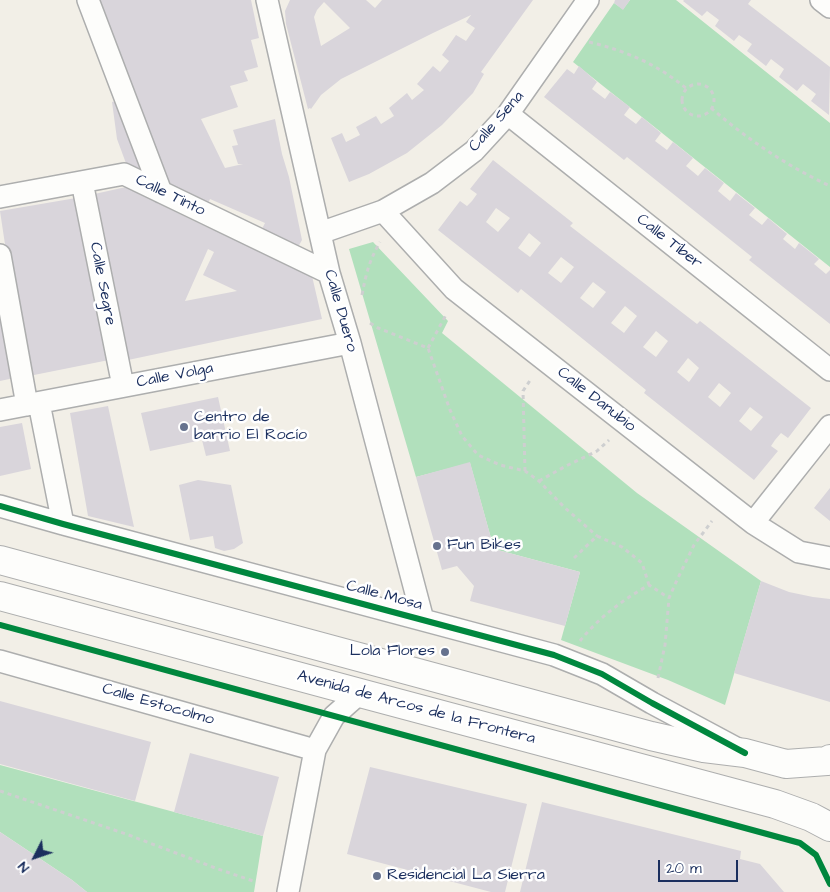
<!DOCTYPE html>
<meta charset="utf-8">
<style>
body{margin:0}
#map{position:relative;width:830px;height:892px;overflow:hidden;background:#f2efe7;font-family:"Architects Daughter",sans-serif}
canvas{display:block}
.north{position:absolute;left:10px;top:832px;width:50px;height:50px;-webkit-text-stroke:4px #fff;paint-order:stroke;rotate:229deg;font-size:14px;font-weight:700;line-height:20px;text-align:center;color:#1b2f5e}
.north::after{content:'';display:block;margin:auto;width:18px;height:22px;background:#1b2f5e;clip-path:polygon(50% 0,100% 100%,50% 72%,0 100%)}
.scale{position:absolute;left:658px;top:860px;width:80px;height:22px;box-sizing:border-box;border:2px solid #1b2f5e;border-top:0;padding-left:6px;font-size:15px;line-height:18px;white-space:nowrap;color:#1b2f5e;-webkit-text-stroke:4px #fff;paint-order:stroke}
</style>
<div id="map">
<canvas width="830" height="892"></canvas>
<div class="north">N</div>
<div class="scale">20 m</div>
</div>
<script>
const g = document.querySelector('canvas').getContext('2d');
g.lineJoin = 'round';
function paint(path, color) { g.fillStyle = color; g.fill(path, 'evenodd'); }
function trace(path, color, width, dash) { g.strokeStyle = color; g.lineWidth = width; g.lineCap = dash ? 'butt' : 'round'; g.setLineDash(dash || []); g.stroke(path); }
function label(font, color, halo, rows, align = 'center') {
  g.font = font + ' "Architects Daughter",sans-serif'; g.lineWidth = 5; g.setLineDash([]); g.textBaseline = 'middle'; g.strokeStyle = halo; g.fillStyle = color; for (const [text, x, y, turn = 0] of rows) {
    g.save(); g.translate(x, y); g.rotate((+turn || 0) * Math.PI / 180); g.textAlign = isNaN(turn) ? turn : align; if (halo) g.strokeText(text, 0, 0); g.fillText(text, 0, 0); g.restore();
  }
}
paint(new Path2D(`
 M630 0H676L830 123V267L573 62 614 3 623 9Z
 M373 242 448 321 442 333 637 493 761 581 725 705 668 680 561 640 580 572 494 549 470 463 416 477 349 249Z
 M0 765 263 836 254 892H87L72 880 0 832Z`), '#b1e0bc');
paint(new Path2D(`
 M99 0H251L259 38 251 40 258 67 244 71 248 81 230 86 238 107 201 119 225 168 243 164H238L232 146 238 145 233 130 275 119 282 154 289 177 302 240 298 247 262 229 265 223 210 199 208 203 168 184Z
 M290 0H366L375 8 382 0H533L481 72 484 74 473 93 442 125 407 153 369 174 349 182 331 138 342 133 346 142 360 135 356 127 376 116 381 124 394 116 389 108 407 93 412 100 424 90 417 84 433 66 440 72 449 61 442 55 456 35 466 41 475 28 466 22 471 15 433 33 341 79 321 95 311 109 310 108 308 109 286 24 285 11ZM324 2 350 28 321 46 314 17 317 10Z
 M615 0H630L623 10 614 3Z
 M684 0H751L748 4 830 67 829 115 811 101 816 94 803 84 797 91 779 77 784 69 771 59 766 66 747 51 752 44 739 35 734 41 715 26 719 20 707 11 702 16 683 1Z
 M579 66 597 82 592 89 605 99 610 92 630 107 624 115 636 124 642 117 661 133 655 141 667 150 673 142 693 158 686 166 698 176 705 168 724 183 718 191 730 201 736 193 755 208 749 215 762 225 768 218 787 234 783 239 795 249 799 243 819 259 814 264 826 274 830 270V324L749 260 752 257 627 157 624 160 544 97 567 69 574 74Z
 M120 100 144 171 127 166 117 139 112 102Z
 M493 160 573 223 570 226 697 324 700 321 811 408 788 438 781 433 775 440 771 446 778 451 754 480 644 393 646 390 521 289 518 293 438 230 460 201 467 206 472 201 477 194 470 189ZM496 208 510 218 498 232 486 222ZM529 233 541 243 530 257 518 248ZM561 257 574 267 561 283 548 273ZM593 282 606 292 593 308 580 298ZM625 306 637 316 624 333 611 323ZM656 331 668 341 656 357 643 347ZM688 358 699 368 689 382 677 372ZM719 383 731 393 720 407 708 397ZM750 407 763 417 751 431 739 421Z
 M126 187 194 221 312 276 322 319 128 360 90 195ZM208 249 214 252 203 275 237 291 185 301Z
 M76 198 109 360 29 376 6 251 0 211Z
 M0 310 14 378 0 381Z
 M218 397 230 451 206 456 202 440 150 451 141 413Z
 M108 406 134 527 88 516 70 413Z
 M22 423 31 469 0 476V427Z
 M470 462 494 549 580 572 565 626 470 601 474 586 457 566 442 570 416 477Z
 M198 480 231 485 243 543 234 549 224 551 215 548 213 536 190 540 179 485Z
 M830 488V521L814 508Z
 M761 581 789 592 813 597 830 599V702L734 673Z
 M0 701 151 742 135 801 0 764Z
 M190 753 279 777 263 836 174 812Z
 M370 767 527 804 505 892H491L347 854Z
 M542 802 741 851 740 859 760 864 784 892H520Z
 M0 832 72 880 87 892H0Z`), '#d9d5db');
const street = new Path2D(`
 M88 0 161 192
 M267 0 329 273 350 343 423 620
 M821 0 830 7
 M508 114 830 370
 M82 182 123 386
 M0 197 124 174 329 273
 M383 211 454 289 726 502 753 523 799 552 830 558
 M320 233 383 211 432 183 474 151 508 114 588 0
 M0 255 27 405
 M39 403 63 524
 M0 410 350 343
 M0 506 63 524 554 655 602 674 652 703 736 748
 M753 523 830 426
 M0 661 315 750
 M288 892 315 750 334 716 360 693`);
const primary = new Path2D(`
 M0 560 651 736 704 748 745 753 786 764 827 761 830 759
 M0 596 360 693 775 804 811 817 830 827`);
trace(street, '#adaeae', 24);
trace(primary, '#adaeae', 30);
trace(new Path2D(`
 M589 42C626 51 657 64 687 89
 M682 100a16 16 0 1 1 32 0a16 16 0 1 1-32 0Z
 M711 108C747 139 787 166 830 186
 M362 295C366 274 369 261 380 242
 M370 323 378 328 428 348 450 410 462 436 478 455 500 465 525 471 539 481 564 507 597 536
 M428 348 447 313
 M525 471 523 391 531 379
 M539 481 566 466 597 451 609 440
 M574 558 597 536 622 547 642 563 649 585
 M580 641C598 618 624 599 649 585L669 598
 M658 678 665 645 669 598 677 580 694 545 712 521
 M0 791 126 834 218 869 256 882`), '#cecfd0', 3, [4, 4]);
trace(street, '#fdfdfb', 21);
trace(primary, '#fdfdfb', 28);
trace(new Path2D(`
 M0 506 63 524 554 655 602 674 652 703 745 753
 M0 625 800 843 816 855 830 884`), '#00873e', 6);
for (const [x, y, r, color] of [
 [184,427,5,"#66728e"],
 [437,546,5,"#66728e"],
 [445,652,5,"#66728e"],
 [377,876,5,"#66728e"]
]) { const dot = new Path2D(); dot.arc(x, y, r, 0, 2 * Math.PI); g.fillStyle = color; g.fill(dot); trace(dot, '#fff', 2); }
label('16px', '#1b2f5e', '#fff', [
 ["Calle Sena",497,122,-49],
 ["Calle Tinto",170,196,26],
 ["Calle Tíber",669,242,38],
 ["Calle Segre",102,284,79],
 ["Calle Duero",340,311,74],
 ["Calle Volga",175,376,-11],
 ["Calle Danubio",596,400,38],
 ["Calle Mosa",384,596,15],
 ["Calle Estocolmo",158,705,16],
 ["Avenida de Arcos de la Frontera",416,708,15]
]);
label('16px', '#1b2f5e', '#fff', [
 ["Centro de",194,418],
 ["barrio El Rocío",194,436],
 ["Fun Bikes",447,546],
 ["Lola Flores",435,652,"right"],
 ["Residencial La Sierra",387,876]
], 'left');
</script>
